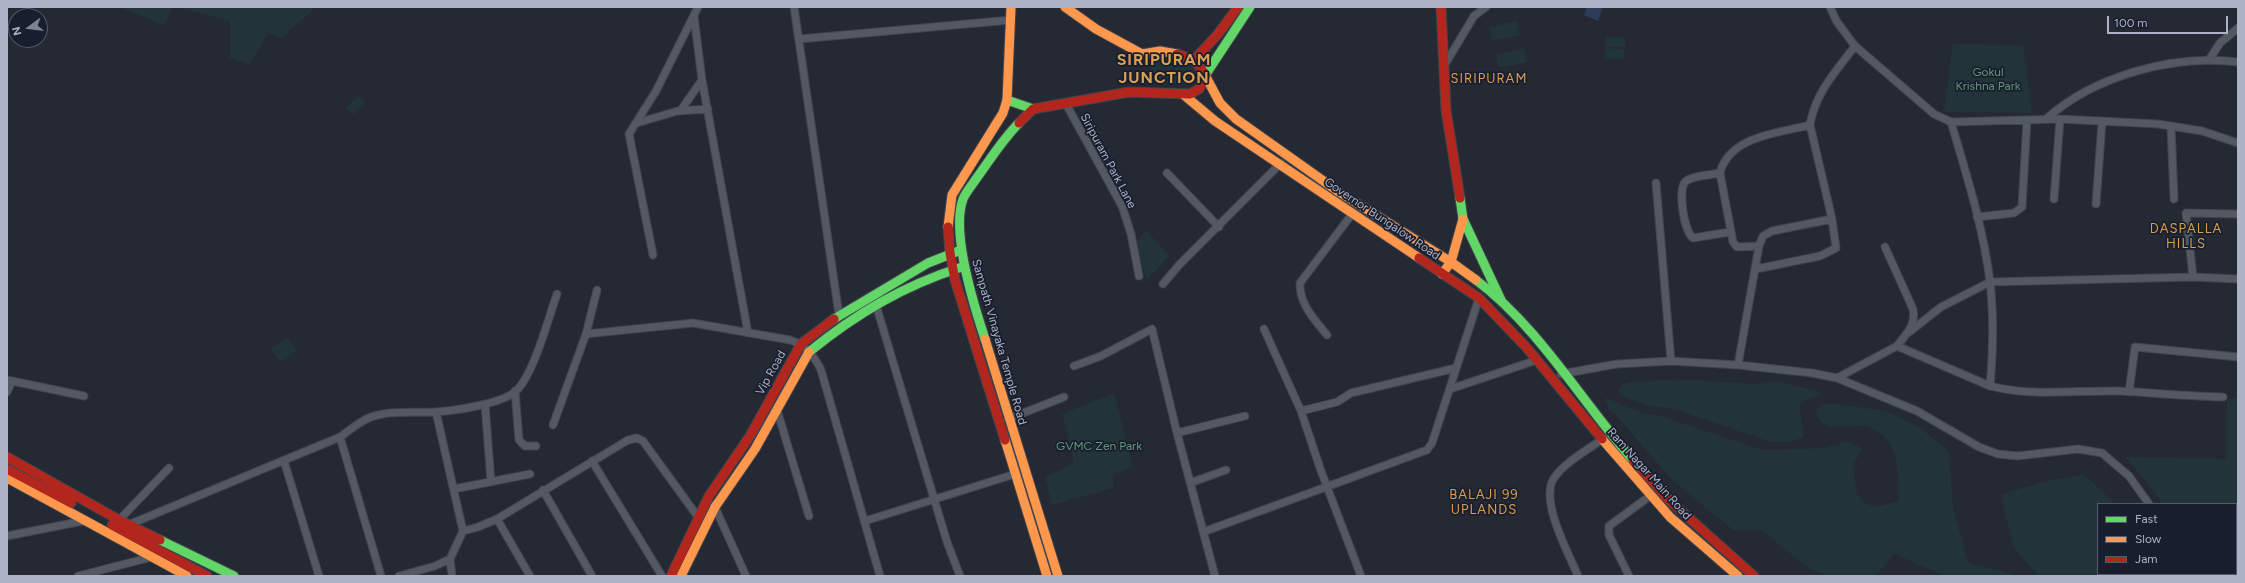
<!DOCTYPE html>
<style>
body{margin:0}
#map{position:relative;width:2245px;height:583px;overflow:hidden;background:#252933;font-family:Figtree,sans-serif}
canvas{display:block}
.frame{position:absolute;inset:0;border:8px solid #adb3c6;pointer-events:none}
.legend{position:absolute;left:2097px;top:503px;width:140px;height:72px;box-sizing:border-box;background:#181e2e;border:1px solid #545a6b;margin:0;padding:5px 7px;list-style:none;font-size:12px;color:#adb3c6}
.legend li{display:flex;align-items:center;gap:8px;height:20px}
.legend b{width:20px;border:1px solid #545a6b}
.north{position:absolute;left:8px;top:8px;width:40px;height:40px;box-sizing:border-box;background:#181e2e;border:1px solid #545a6b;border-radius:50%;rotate:255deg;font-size:11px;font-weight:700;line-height:16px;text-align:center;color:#adb3c6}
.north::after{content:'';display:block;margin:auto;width:14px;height:18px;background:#7d8393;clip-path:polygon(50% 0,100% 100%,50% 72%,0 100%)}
.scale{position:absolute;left:2107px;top:16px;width:121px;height:18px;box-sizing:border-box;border:2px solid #adb3c6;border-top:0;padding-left:5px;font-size:12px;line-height:14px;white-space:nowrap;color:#adb3c6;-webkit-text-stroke:3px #181e2e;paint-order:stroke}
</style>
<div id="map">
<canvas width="2245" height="583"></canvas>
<div class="frame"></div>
<ul class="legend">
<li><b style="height:5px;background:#63d668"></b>Fast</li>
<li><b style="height:5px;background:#ff974d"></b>Slow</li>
<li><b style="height:5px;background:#b3261e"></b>Jam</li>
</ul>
<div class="north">N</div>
<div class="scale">100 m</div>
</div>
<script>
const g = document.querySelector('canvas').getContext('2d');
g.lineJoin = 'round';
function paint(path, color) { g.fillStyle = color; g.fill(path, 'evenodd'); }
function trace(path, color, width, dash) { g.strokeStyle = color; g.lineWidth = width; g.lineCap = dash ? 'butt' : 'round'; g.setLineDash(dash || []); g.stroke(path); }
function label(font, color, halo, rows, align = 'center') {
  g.font = font + ' Figtree,sans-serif'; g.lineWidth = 3.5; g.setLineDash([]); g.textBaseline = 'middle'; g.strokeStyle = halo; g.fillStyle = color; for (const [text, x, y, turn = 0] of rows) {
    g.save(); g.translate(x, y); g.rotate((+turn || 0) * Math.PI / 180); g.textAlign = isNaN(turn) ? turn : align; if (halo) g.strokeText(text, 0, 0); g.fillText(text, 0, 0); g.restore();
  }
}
paint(new Path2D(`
 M119 7H173L164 25Z
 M176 7H316L282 38 268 33 250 64 230 58V21Z
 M1517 21 1520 35 1492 41 1489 27Z
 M1606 37H1625V47H1606Z
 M1953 44 2023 45 2032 113 1944 112Z
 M1524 48 1527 62 1499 68 1496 55Z
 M1605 48 1624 49V59H1605Z
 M1160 59C1175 58 1185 62 1197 70L1199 80C1186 91 1153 83 1149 65Z
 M358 96 366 103 352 115 346 108Z
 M1147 231 1169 256 1147 280 1134 243Z
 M287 337 297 350 281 362 270 349Z
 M1679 379 1758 384 1777 381 1823 393 1805 400 1799 405 1804 437 1790 442H1771L1676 410 1646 405 1620 395 1619 390 1623 384 1630 382Z
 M1114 393 1133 467 1113 474V488L1052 505 1045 478 1074 463 1062 414Z
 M2238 397V576H2197L2196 574H2236V504H2162L2158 496 2125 457 2226 459 2227 400Z
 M1607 398 1636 411 1660 416 1762 450 1825 448 1849 441 1862 449 1853 465 1857 494 1864 503 1876 507 1899 501C1899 486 1898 455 1890 443 1884 436 1874 428 1865 426 1848 424 1822 435 1816 413L1820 405 1830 403 1886 411 1922 429 1949 452 1953 507 1968 562C1983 569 2001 567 2015 576H1945L1894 554 1878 573 1873 576H1828L1810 569 1762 531 1733 530 1673 481 1612 411H1609L1605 399Z
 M2083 474 2116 504H2098V574H2169V576H2038L2013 547 2001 494 2043 482Z`), '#223339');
paint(new Path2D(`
 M1587 7H1603L1598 21 1584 15Z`), '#2e3c5c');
const street = new Path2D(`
 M794 7 839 315
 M1830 7 1837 22 1855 46 1934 114 1951 122 2060 119 2158 124 2202 131 2238 143
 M799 39 1011 20
 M2209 60 2220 43 2238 28
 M1444 66 1474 16 1486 7
 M702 80 748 333
 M1066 104 1122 206 1131 234 1139 276
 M678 111 708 109
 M2046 119C2094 76 2173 54 2238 62
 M637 123 681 110 702 80 694 16
 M2171 126 2174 199
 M1167 173 1219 227
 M1720 173C1711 175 1694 175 1686 181 1677 189 1684 231 1693 238L1730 232
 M1656 183 1671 361
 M2054 199 2060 119
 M2096 204 2102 122
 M1977 217 2014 213 2022 207 2027 120
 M1759 246 1737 247 1733 242 1720 173C1729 136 1779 133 1810 125
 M1885 247 1913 309C1916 326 1906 334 1897 346
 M653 255 629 134 656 91 698 7
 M1756 269 1820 256 1836 248 1832 219 1810 125C1815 93 1836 71 1855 46
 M2193 277 2186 213 2238 214
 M1163 284 1179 265 1281 163
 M876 305 947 542 960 576
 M1264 329 1301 411
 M1908 333 1941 307 1990 282 2193 277 2238 279
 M586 334 597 290
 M1327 335C1315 320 1299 304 1300 283L1352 214
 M1738 365 1759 246 1763 236 1772 231 1832 219
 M1074 366 1101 356 1152 329 1177 433 1215 576
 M1561 374 1617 364 1671 361 1738 365 1812 373 1837 378 1917 411 1979 447 1998 454 2017 456 2078 449 2102 453 2129 476 2149 504
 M1837 378 1897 346 1990 386C1993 352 1994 316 1990 282 1984 230 1966 173 1951 122
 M7 380 12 381 7 392
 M12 381 84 396
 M1990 386C2033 397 2076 390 2120 391 2154 393 2188 396 2223 397
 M1450 389 1537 360
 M515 391 519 440 525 446H536
 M2129 392 2135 347 2238 357
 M485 404 491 482
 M777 410 809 516
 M1008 419 1064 397
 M553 425 586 334 693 323 790 340C805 345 814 355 821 370L880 576
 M1177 433 1245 416
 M340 437 381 576
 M284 461 319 576
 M592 461 662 576
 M1190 483 1226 470
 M454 489 530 474
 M543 490 592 576
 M714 505 746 576
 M119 520 169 468
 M865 521 1015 474
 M128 525 340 437C350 430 360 421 371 417 390 410 414 413 434 412 453 411 502 404 516 391 534 374 548 319 557 294
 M463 531 478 527 497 519
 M1203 532 1427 450 1432 443 1479 298
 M7 536 83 521
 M450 559 452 576
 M2185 574 2186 576
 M78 576 152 557
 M399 576 435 566 450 559 463 531 436 412
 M530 576 497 519 628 440 637 438 643 441 698 517
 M1361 576 1321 471 1301 411 1337 402 1351 393 1456 368
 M1578 576C1569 554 1539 500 1554 478 1565 462 1586 451 1601 440
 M1629 576 1609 535V526L1650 496`);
const fast = new Path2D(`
 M1206 74 1250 7
 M1007 100 1033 109
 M1460 198 1463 219 1501 300
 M1476 280C1538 326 1582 402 1633 460
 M834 319 928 263 961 250
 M985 339C974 306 951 232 963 199 966 192 972 185 976 179 990 160 1002 140 1019 123
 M809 352C857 313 903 286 962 267
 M160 540 234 576`);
const slow = new Path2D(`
 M1065 7 1096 29 1142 54 1160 51 1177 54
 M1206 77 1220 103 1236 119 1339 192 1451 262 1476 280
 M1184 95 1215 121 1419 258
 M948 227 952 195 1003 113 1007 100 1011 7
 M1442 274 1451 262 1463 219
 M985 339 1058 576
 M1602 439 1670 517 1738 576
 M1005 440 1047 576
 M7 478 187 576
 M681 576 715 507 755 449 809 352`);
const jam = new Path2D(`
 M1441 7 1446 110 1460 198
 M1194 60 1218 34 1238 7
 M1019 123 1033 109 1129 92 1190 94 1199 89 1206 75 1194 60 1177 54
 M948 227 950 253 955 280 1005 440
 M1419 258 1479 298 1527 348 1602 439
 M7 457 119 520 160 540
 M1633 460 1670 501 1754 576
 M7 469 71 503
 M112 525 207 576
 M671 576 709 496 750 436 801 344 834 319`);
trace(street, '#40444c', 9);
trace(fast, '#40444c', 11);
trace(slow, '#40444c', 11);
trace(jam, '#40444c', 11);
trace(street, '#545862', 7);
trace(fast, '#63d668', 9);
trace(slow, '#ff974d', 9);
trace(jam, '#b3261e', 9);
label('12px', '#639876', '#181e2e', [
 ["Gokul",1988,72],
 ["Krishna Park",1988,86],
 ["GVMC Zen Park",1099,446]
]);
label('12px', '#adb3c6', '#181e2e', [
 ["Siripuram Park Lane",1108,161,62],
 ["Governor Bungalow Road",1382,219,34],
 ["Sampath Vinayaka Temple Road",999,342,74],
 ["Vip Road",771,373,-61],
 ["Ram Nagar Main Road",1649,474,48]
]);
g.letterSpacing = '1px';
label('13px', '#db9f53', '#181e2e', [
 ["SIRIPURAM",1489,79],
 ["DASPALLA",2186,229],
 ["HILLS",2186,244],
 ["BALAJI 99",1484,495],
 ["UPLANDS",1484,510]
]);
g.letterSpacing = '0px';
g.letterSpacing = '1px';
label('bold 16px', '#db9f53', '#181e2e', [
 ["SIRIPURAM",1164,60],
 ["JUNCTION",1164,78]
]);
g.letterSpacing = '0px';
</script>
